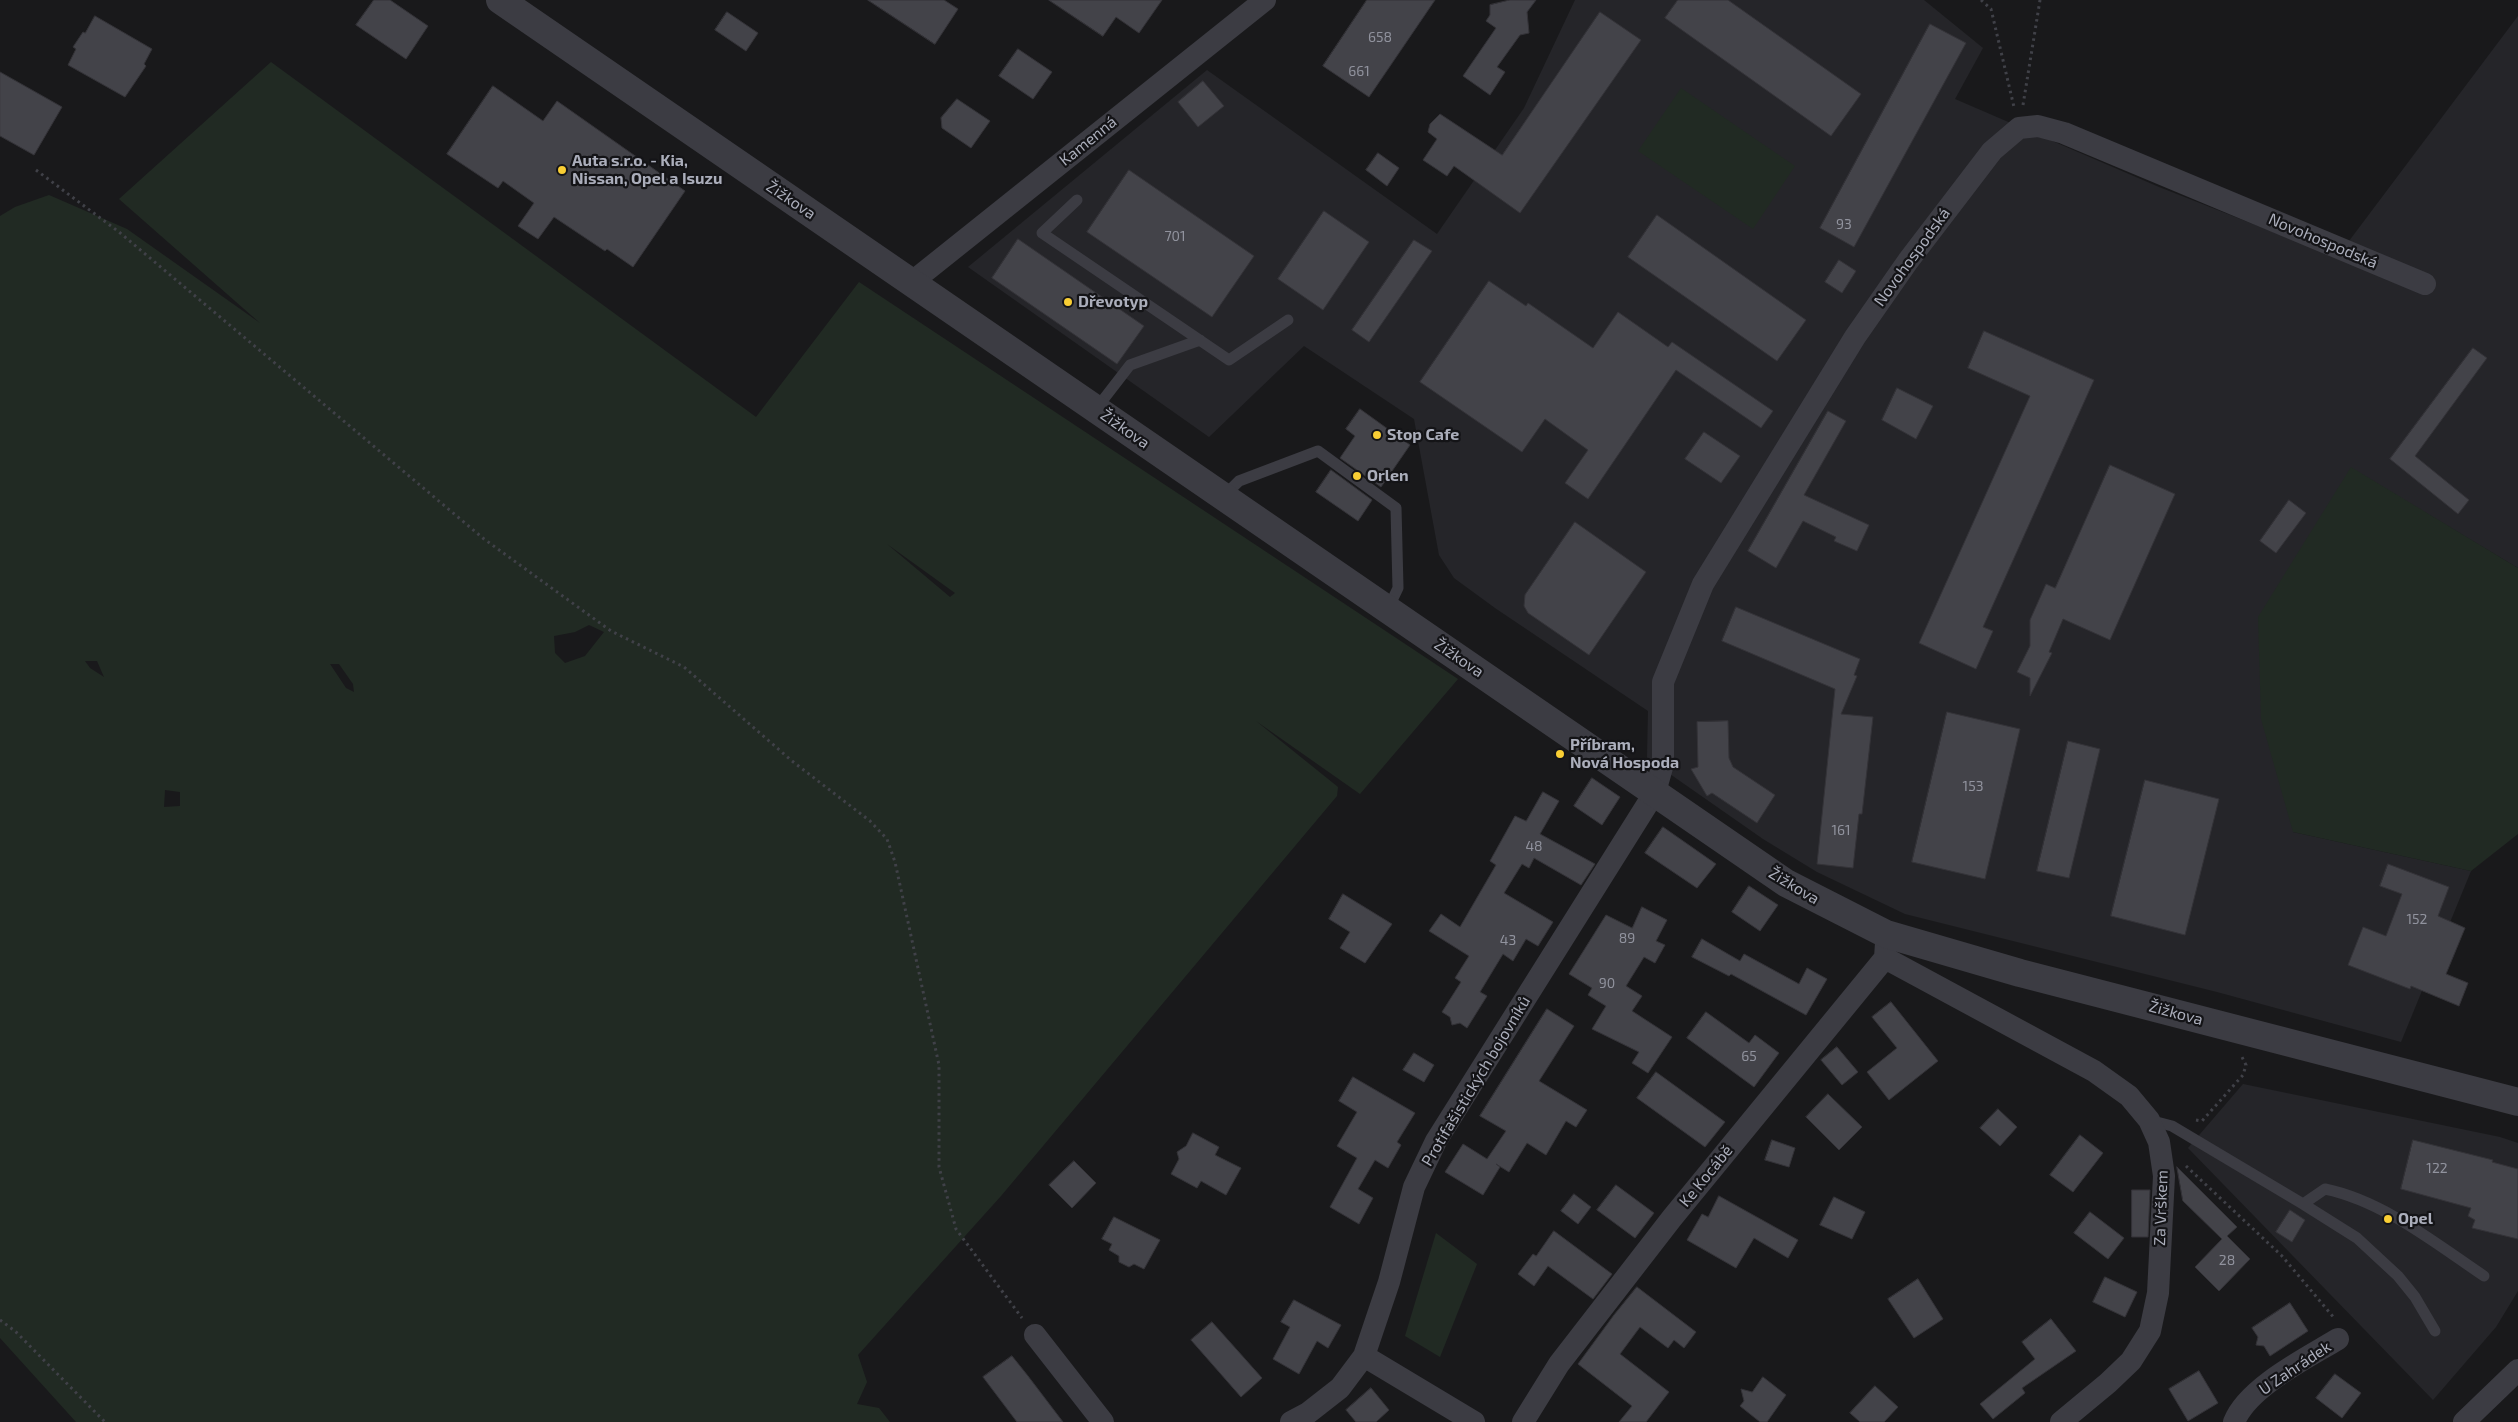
<!DOCTYPE html>
<meta charset="utf-8">
<style>
body{margin:0}
canvas{display:block;background:#19191b}
</style>
<canvas width="2518" height="1422"></canvas>
<script>
const g = document.querySelector('canvas').getContext('2d');
g.lineJoin = 'round';
function paint(path, color) { g.fillStyle = color; g.fill(path, 'evenodd'); }
function trace(path, color, width, dash) { g.strokeStyle = color; g.lineWidth = width; g.lineCap = dash ? 'butt' : 'round'; g.setLineDash(dash || []); g.stroke(path); }
function label(font, color, halo, rows, align = 'center') {
  g.font = font + ' "Exo 2",sans-serif'; g.lineWidth = 4.5; g.setLineDash([]); g.textBaseline = 'middle'; g.strokeStyle = halo; g.fillStyle = color; for (const [text, x, y, turn = 0] of rows) {
    g.save(); g.translate(x, y); g.rotate((+turn || 0) * Math.PI / 180); g.textAlign = isNaN(turn) ? turn : align; if (halo) g.strokeText(text, 0, 0); g.fillText(text, 0, 0); g.restore();
  }
}
paint(new Path2D(`
 M1575 0H1924L1983 48 1955 99 2159 187 2337 257 2518 16V568L2351 468 2293 832 2471 871 2401 1042 2217 992 1905 914 1817 872 1763 839 1647 758 1648 711 1495 608 1454 578 1439 555 1414 419 1304 346 1209 437 968 267 1207 70 1437 234 1524 108Z
 M2243 1084 2500 1137 2518 1143V1291L2496 1327 2433 1400 2188 1148Z`), '#252529');
paint(new Path2D(`
 M271 62 756 417 859 282 1458 679 1360 794 1256 721 1338 787 1337 796 1001 1196 858 1355 867 1382 857 1404 879 1408 890 1422H76L0 1338V216L15 207 49 195 127 229 260 323 119 199ZM887 544 955 593 950 597ZM589 625 604 632 585 656 565 663 555 653 554 636 575 632ZM97 661 104 677 90 668 85 661ZM330 664H339L353 684 354 692 346 688ZM165 790 180 792V806L164 807Z
 M1681 88 1795 166 1753 229 1638 151Z
 M2351 467 2518 568V834L2471 871 2293 832 2261 719 2258 617Z
 M1436 1233 1477 1264 1440 1357 1405 1336Z`), '#212a23');
const building = new Path2D(`
 M374 0H390L428 26 406 59 356 25Z
 M868 0H944L958 9 935 44Z
 M1049 0H1162L1139 33 1116 17 1103 36Z
 M1367 0H1435L1369 97 1323 66Z
 M1510 0H1536L1527 12 1529 33 1520 35 1497 67 1505 72 1490 95 1463 76 1496 28 1486 21 1490 15V5Z
 M1678 0H1728L1861 94 1831 136 1665 18Z
 M727 12 758 33 746 51 715 30Z
 M1600 12 1641 40 1520 213 1454 166 1447 176 1423 160 1437 139 1428 132 1430 124 1440 114 1502 155Z
 M95 16 152 49 144 64 146 66 125 97 68 65 76 49 73 47 83 32 85 33Z
 M1930 24 1966 43 1854 247 1820 228Z
 M1018 49 1052 72 1033 99 999 76Z
 M0 72 62 107 34 155 0 136Z
 M1203 81 1224 106 1198 127 1178 102Z
 M493 86 543 121 557 101 685 191 633 267 607 249 605 251 554 217 538 239 518 226 534 203 503 181 498 188 447 154Z
 M957 99 990 121 971 148 942 128 941 118Z
 M1378 153 1399 168 1387 186 1366 170Z
 M1129 170 1254 256 1212 317 1087 232Z
 M1324 211 1369 242 1323 310 1278 279Z
 M1657 215 1806 320 1777 361 1628 257Z
 M1018 239 1144 326 1117 364 992 278Z
 M1414 240 1432 251 1369 342 1352 330Z
 M1839 260 1856 271 1842 293 1825 282Z
 M1489 281 1526 306 1528 303 1593 348 1618 312 1668 347 1672 342 1773 411 1761 428 1676 370 1588 499 1565 483 1588 450 1545 419 1522 452 1420 382Z
 M1984 331 2094 380 1983 627 1993 631 1976 669 1919 643 2030 396 1968 368Z
 M2473 348 2487 358 2415 456 2469 500 2458 514 2390 459Z
 M1897 388 1933 406 1916 439 1882 420Z
 M1360 409 1410 445 1381 487 1340 458 1355 436 1346 429Z
 M1828 411 1846 421 1804 495 1869 525 1857 551 1834 541 1836 537 1803 521 1776 568 1748 551Z
 M1704 432 1740 456 1721 483 1685 459Z
 M2110 465 2175 494 2110 640 2063 619 2049 652 2052 653 2030 696V678L2017 672 2030 646V620L2046 584 2055 588Z
 M1331 470 1372 500 1358 521 1316 492Z
 M2289 500 2306 513 2276 553 2260 541Z
 M1575 522 1646 572 1589 655 1528 613 1524 606 1525 595Z
 M1736 607 1860 659 1854 675 1857 676 1841 714 1873 717 1862 814H1859L1853 868 1817 864 1835 689 1722 641Z
 M1947 712 2020 729 1985 879 1912 862Z
 M1728 721 1729 758 1733 767 1775 795 1757 823 1712 793 1707 796 1691 769 1698 767 1697 722Z
 M2068 741 2100 749 2069 878 2037 871Z
 M1592 778 1620 797 1602 825 1574 806Z
 M2145 780 2219 799 2185 935 2111 916Z
 M1543 792 1559 801 1540 834 1595 864 1581 885 1534 858 1529 868 1522 864 1504 893 1553 922 1538 946 1526 939 1513 961 1503 954 1480 992 1487 996 1467 1028 1460 1023 1452 1025 1450 1017 1442 1012 1461 982 1455 978 1469 956 1429 931 1441 914 1460 927 1496 865 1490 861 1515 816 1526 821Z
 M1663 827 1716 864 1697 888 1645 853Z
 M2388 864 2449 887 2438 916 2465 928 2446 974 2468 983 2459 1006 2411 986 2410 989 2348 965 2363 927 2386 936 2402 894 2380 886Z
 M1749 886 1778 905 1760 931 1732 912Z
 M1343 894 1392 924 1365 963 1340 948 1350 932 1329 919Z
 M1642 907 1667 920 1656 941 1665 945 1655 963 1644 957 1626 986 1642 996 1632 1011 1672 1037 1648 1073 1632 1063 1639 1052 1592 1029 1606 1006 1588 995 1592 988 1569 974 1606 915 1632 928Z
 M1702 939 1740 961 1744 954 1799 984 1807 968 1827 979 1806 1015 1731 974 1729 976 1692 957Z
 M1891 1002 1938 1061 1889 1100 1867 1072 1897 1048 1872 1017Z
 M1547 1009 1574 1026 1539 1081 1587 1110 1576 1127 1566 1121 1546 1155 1527 1143 1509 1172 1496 1164 1500 1167 1483 1195 1445 1172 1463 1144 1487 1159 1506 1131 1480 1116Z
 M1706 1012 1749 1043 1755 1035 1779 1053 1754 1087 1687 1038Z
 M1837 1047 1858 1072 1842 1085 1821 1060Z
 M1414 1053 1434 1065 1424 1082 1403 1070Z
 M1656 1072 1725 1122 1705 1147 1637 1098Z
 M1353 1077 1415 1113 1397 1142 1401 1145 1388 1168 1375 1160 1358 1189 1373 1198 1359 1224 1330 1207 1357 1158 1337 1146 1357 1112 1339 1101Z
 M1828 1094 1862 1127 1839 1150 1806 1117Z
 M1998 1109 2017 1127 2000 1146 1980 1128Z
 M1193 1133 1219 1147 1215 1155 1241 1168 1226 1195 1201 1181 1197 1188 1171 1174 1179 1159 1177 1152 1186 1146Z
 M2080 1135 2103 1153 2073 1192 2050 1175Z
 M1772 1140 1795 1148 1789 1167 1765 1160Z
 M2413 1140 2493 1160 2492 1162 2518 1169V1239L2472 1228 2475 1220 2468 1216 2471 1208 2401 1189Z
 M1074 1161 1096 1183 1072 1208 1049 1185Z
 M2177 1167 2237 1227 2227 1236 2250 1259 2219 1291 2195 1267 2222 1239 2183 1201Z
 M1616 1185 1654 1213 1635 1238 1597 1210Z
 M2132 1190H2150L2148 1237H2132Z
 M1574 1194 1591 1207 1578 1224 1561 1211Z
 M1719 1196 1798 1240 1788 1258 1754 1238 1736 1268 1687 1240 1702 1214 1708 1217Z
 M1834 1197 1865 1212 1852 1239 1820 1225Z
 M2290 1210 2305 1220 2292 1242 2276 1232Z
 M2090 1212 2124 1238 2108 1259 2074 1233Z
 M1114 1217 1160 1240 1144 1269 1134 1264 1129 1267 1119 1262V1256L1109 1250 1112 1244 1102 1239Z
 M1554 1231 1612 1274 1593 1299 1548 1266 1534 1286 1518 1274 1533 1254 1536 1256Z
 M2105 1277 2137 1292 2125 1317 2093 1302Z
 M1918 1279 1943 1319 1914 1338 1888 1299Z
 M1637 1287 1696 1332 1684 1348 1674 1340 1668 1348 1640 1327 1620 1354 1669 1392 1646 1422H1619L1632 1406 1578 1364 1614 1315Z
 M1294 1300 1341 1325 1328 1348 1317 1341 1299 1374 1273 1359 1290 1327 1281 1322Z
 M2290 1303 2308 1331 2270 1356 2264 1346 2256 1345 2258 1337 2252 1328Z
 M2051 1319 2076 1351 2022 1388 2025 1393 1993 1419 1980 1404 2035 1359 2022 1342Z
 M1212 1322 1262 1378 1241 1397 1191 1340Z
 M1012 1356 1028 1376 1063 1422H1017L983 1377Z
 M2199 1371 2218 1403 2188 1421 2169 1389Z
 M2335 1374 2361 1393 2342 1418 2316 1398Z
 M1763 1377 1786 1395 1767 1422H1760L1740 1406 1744 1401 1741 1389 1752 1392Z
 M1875 1386 1898 1407 1884 1422H1860L1850 1413Z
 M1371 1388 1389 1410 1376 1422H1356L1346 1410Z`);
paint(building, '#434349');
trace(building, '#343338', 1);
trace(new Path2D(`
 M1981 0 1991 9 2014 107
 M2023 105 2040 0
 M36 170 119 232 484 539 611 631 684 667 792 761 870 821 887 839 895 862 939 1065V1167L956 1229 1022 1318
 M2196 1120 2202 1121 2243 1075 2246 1065 2241 1055
 M2186 1166 2282 1256 2335 1319
 M0 1320 15 1331 105 1422`), '#404148', 3, [2.5, 4]);
trace(new Path2D(`
 M1077 200 1042 233 1229 360 1288 320
 M1096 409 1130 365 1200 340
 M1223 497 1239 481 1318 451 1396 508 1398 588 1388 609
 M2149 1120 2172 1126 2303 1204 2357 1238 2398 1276 2415 1297 2435 1331
 M2303 1204 2325 1189C2383 1201 2435 1243 2484 1276`), '#3c3c43', 11);
trace(new Path2D(`
 M912 282 1265 0
 M1885 958 2094 1071 2129 1096 2149 1120 2159 1142 2164 1176 2158 1293 2150 1331 2131 1361 2108 1383 2061 1422
 M1035 1335 1103 1422
 M1364 1356 1474 1422
 M1291 1422 1308 1413 1340 1388 1364 1356 1389 1282 1414 1187 1436 1141 1655 792 1663 764V682L1703 584 1855 337 1908 261 1992 151 2019 128 2038 126 2064 133 2425 284
 M1523 1422 1559 1364 1672 1218 1885 958 1886 943
 M2234 1422C2248 1387 2307 1358 2338 1339
 M2464 1422 2518 1370`), '#3c3c43', 22);
trace(new Path2D(`
 M500 0 1786 883 1886 934 2020 973 2518 1102`), '#3c3c43', 28);
for (const [x, y, r, color] of [
 [562,170,5,"#f9ce34"],
 [1068,302,5,"#f9ce34"],
 [1377,435,5,"#f9ce34"],
 [1357,476,5,"#f9ce34"],
 [1560,754,5,"#f9ce34"],
 [2388,1219,5,"#f9ce34"]
]) { const dot = new Path2D(); dot.arc(x, y, r, 0, 2 * Math.PI); g.fillStyle = color; g.fill(dot); trace(dot, '#141417', 2); }
label('14px', '#91939e', null, [
 ["658",1380,37],
 ["661",1359,71],
 ["93",1844,224],
 ["701",1175,236],
 ["153",1973,786],
 ["161",1841,830],
 ["48",1534,846],
 ["152",2417,919],
 ["89",1627,938],
 ["43",1508,940],
 ["90",1607,983],
 ["65",1749,1056],
 ["122",2437,1168],
 ["28",2227,1260]
]);
label('16px', '#abaebb', '#141417', [
 ["Kamenná",1088,141,-39],
 ["Žižkova",791,200,34],
 ["Novohospodská",2323,241,23],
 ["Novohospodská",1912,257,-54],
 ["Žižkova",1125,429,35],
 ["Žižkova",1459,658,34],
 ["Žižkova",1794,886,31],
 ["Žižkova",2176,1013,15],
 ["Protifašistických bojovníků",1476,1081,-59],
 ["Ke Kocábě",1706,1176,-51],
 ["Za Vrškem",2161,1208,-88],
 ["U Zahrádek",2295,1368,-34]
]);
label('bold 16px', '#abaebb', '#141417', [
 ["Auta s.r.o. - Kia,",572,161],
 ["Nissan, Opel a Isuzu",572,179],
 ["Dřevotyp",1078,302],
 ["Stop Cafe",1387,435],
 ["Orlen",1367,476],
 ["Příbram,",1570,745],
 ["Nová Hospoda",1570,763],
 ["Opel",2398,1219]
], 'left');
</script>
